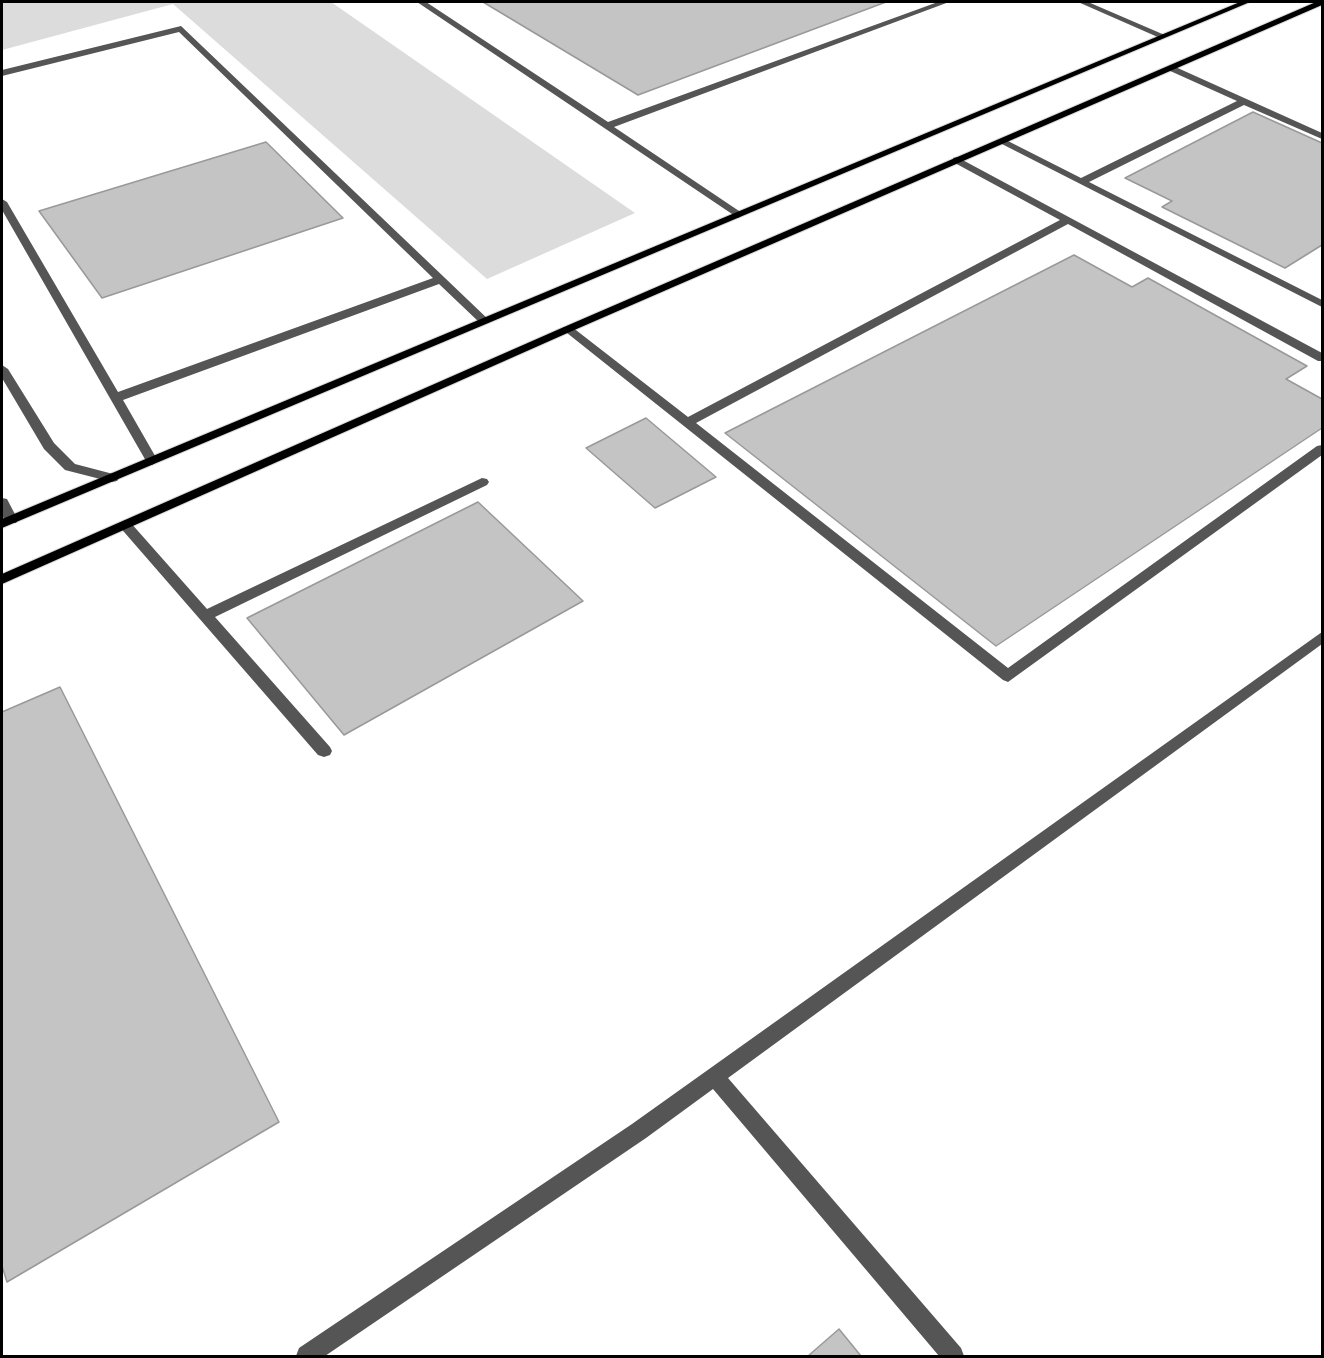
<!DOCTYPE html>
<style>
body{margin:0}
#map{position:relative;width:1324px;height:1358px;overflow:hidden;background:#fff;font-family:"IBM Plex Sans",sans-serif}
canvas{display:block}
.frame{position:absolute;inset:0;border:3px solid #000;pointer-events:none}
</style>
<div id="map">
<canvas width="1324" height="1358"></canvas>
<div class="frame"></div>
</div>
<script>
const g = document.querySelector('canvas').getContext('2d');
g.lineJoin = 'round';
function paint(path, color) { g.fillStyle = color; g.fill(path, 'evenodd'); }
function trace(path, color, width, dash) { g.strokeStyle = color; g.lineWidth = width; g.lineCap = dash ? 'butt' : 'round'; g.setLineDash(dash || []); g.stroke(path); }
paint(new Path2D(`
 M2 2H331L635 213 487 279 173 4 2 50Z`), '#dcdcdc');
const building = new Path2D(`
 M483 2H886L638 95Z
 M1253 112 1322 143V245L1285 268 1162 207 1172 201 1125 178Z
 M266 142 343 218 102 298 39 211Z
 M1074 255 1132 287 1148 278 1307 366 1286 379 1322 399V428L996 646 725 433Z
 M646 418 716 477 655 508 586 448Z
 M478 502 583 601 344 735 247 618Z
 M60 687 279 1122 7 1282 2 1266V712Z
 M839 1329 861 1356H808Z`);
paint(building, '#c4c4c4');
trace(building, '#999', 1.5);
const major = new Path2D(`
 M1240 2H1250L2 528V519Z
 M1316 2H1322V5L572 331 2 584V574L564 327Z`);
trace(major, '#dbdbdb', 2);
paint(new Path2D(`
 M417 2H426L608 122 938 2H949L614 127 742 213 743 215 738 218Z
 M1078 2H1088L1167 36 1160 38Z
 M181 26 490 321 488 323H480L439 284 123 400 158 461 152 465 146 461 2 210V199L7 202 118 392 433 278 179 32 2 76V70Z
 M1171 65 1322 133V139L1244 105 1089 182 1322 300V307L996 141 1004 139 1081 178 1237 101 1168 70 1166 68Z
 M957 157 1322 353V361H1318L1068 224 696 423 1008 668 1317 446 1322 445V455L1008 682 1003 680 562 329 564 327H572L688 417 1060 220 953 162V158Z
 M2 365 8 369 54 443 75 464 117 475 119 478 117 481 112 482 65 470 44 449 2 378Z
 M482 478 487 479 489 482 487 485 215 617 330 747 332 751 330 755 324 757 318 755 118 525 125 520 130 522 207 609Z
 M2 498 7 499 18 520 16 523H6C1 515 1 507 2 498Z
 M1322 632V644L728 1078 961 1348 964 1356H939L713 1089 646 1138 325 1356H296L299 1348 632 1124Z`), '#555');
paint(major, '#000');
</script>
